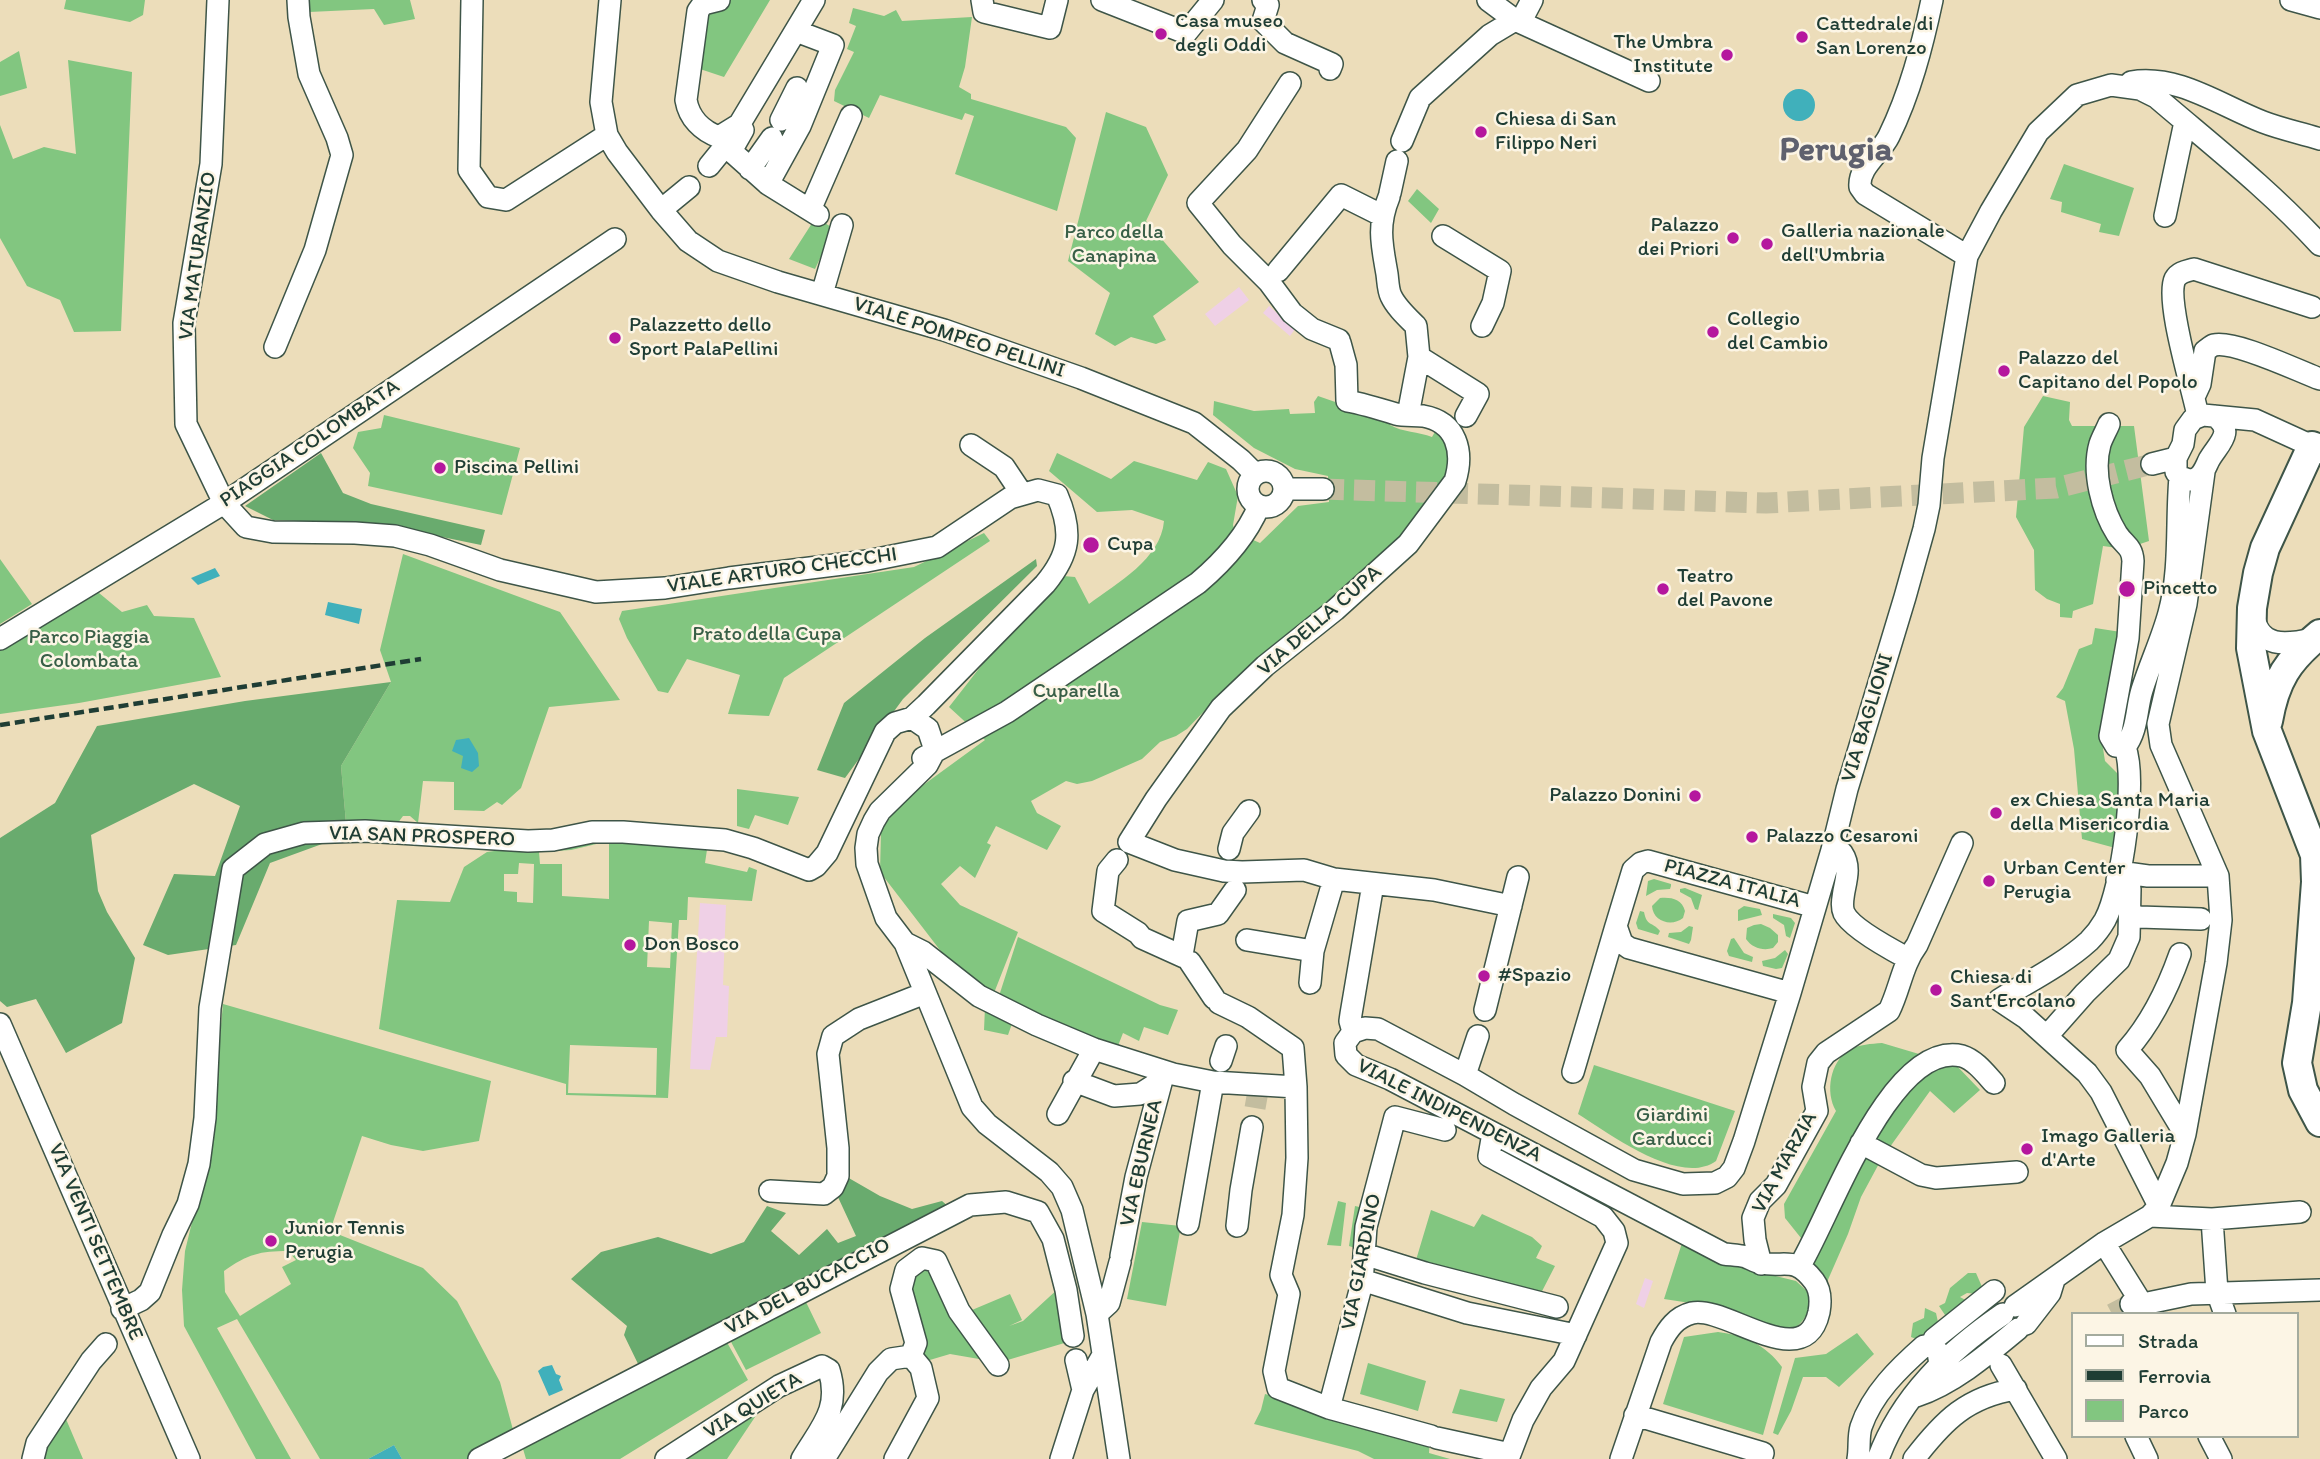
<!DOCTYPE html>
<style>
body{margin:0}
#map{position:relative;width:2320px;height:1459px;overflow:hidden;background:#ecddba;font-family:Itim,sans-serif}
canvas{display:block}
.legend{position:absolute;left:2071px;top:1312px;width:228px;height:126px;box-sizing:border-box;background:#fcf5e5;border:2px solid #a4ab9e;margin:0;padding:9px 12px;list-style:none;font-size:21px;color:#1f3d34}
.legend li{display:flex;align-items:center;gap:14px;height:35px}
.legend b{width:35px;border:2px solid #a4ab9e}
</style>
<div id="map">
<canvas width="2320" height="1459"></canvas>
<ul class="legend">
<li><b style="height:9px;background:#fff"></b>Strada</li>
<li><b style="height:9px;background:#1f3d34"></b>Ferrovia</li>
<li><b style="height:19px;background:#82c680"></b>Parco</li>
</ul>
</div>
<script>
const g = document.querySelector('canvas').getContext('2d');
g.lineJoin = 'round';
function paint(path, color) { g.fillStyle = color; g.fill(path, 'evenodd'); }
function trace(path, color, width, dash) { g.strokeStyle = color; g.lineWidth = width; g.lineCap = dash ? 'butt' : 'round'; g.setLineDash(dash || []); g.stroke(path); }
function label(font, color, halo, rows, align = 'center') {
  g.font = font + ' Itim,sans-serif'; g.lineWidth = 5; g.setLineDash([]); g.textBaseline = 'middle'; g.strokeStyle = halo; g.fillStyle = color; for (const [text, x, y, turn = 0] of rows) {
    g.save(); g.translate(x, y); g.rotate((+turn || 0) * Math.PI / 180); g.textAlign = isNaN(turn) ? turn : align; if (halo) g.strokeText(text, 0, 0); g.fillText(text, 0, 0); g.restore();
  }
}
paint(new Path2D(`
 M1239 287 1249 300 1215 326 1205 314Z
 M1269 306 1295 329 1290 336 1263 313Z
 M700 903 726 905 723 985 729 986 727 1037H716L710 1070 690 1069Z
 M1645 1278 1653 1281 1644 1308 1636 1304Z`), '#efd0e6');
paint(new Path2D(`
 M66 0H145L143 15 130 22 64 9Z
 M310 0H410L415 19 384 25 374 9 309 12Z
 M731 0H770L724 77 697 68 702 13Z
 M853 8 884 16 896 10 902 21 972 17 965 67 959 87 971 94V99L1066 127 1076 138 1057 211 955 174 974 116 965 113 962 120 880 95 869 118 834 101 835 90 854 52 847 49 856 26 849 23Z
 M19 51 27 88 0 96V62Z
 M68 60 132 72 121 331 74 332 60 300 27 286 0 238V125L13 159 44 147 76 154Z
 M1106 112 1146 127 1168 175 1146 221 1199 282 1153 316 1166 340 1156 344 1131 337 1115 346 1095 334 1110 293 1068 261Z
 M2064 164 2134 188 2119 236 2099 232 2101 224 2061 212 2062 202 2050 199Z
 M1417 189 1439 209 1431 223 1408 201Z
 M816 217 834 229 815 269 789 259Z
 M1318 396 1390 421V425C1402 432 1419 432 1432 437L1436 430 1442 436 1450 451V472L1401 542 1213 702 1187 729 1176 736 1160 742 1142 759 1092 781 1077 784 1066 781 1031 801 1037 813 1061 826 1047 850 996 826 987 843 991 845 975 878 960 866 941 884 960 905 1018 932 994 993 943 954 880 872 881 831 900 802 985 740 949 707 988 657 1063 576 1075 577 1089 604C1117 583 1161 559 1164 521L1132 510 1097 512 1049 471 1057 453 1111 479 1134 461 1197 480 1208 462 1226 469 1238 496 1233 525 1235 532 1260 543 1298 506 1329 502 1328 476 1295 469 1254 448 1213 415 1214 401 1254 411 1289 409 1290 414 1315 413 1314 402Z
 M2043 396 2070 402 2069 420 2072 426H2134L2149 541 2125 549 2103 546 2093 604 2073 611 2072 618 2060 617V604L2047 599 2035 590 2034 550 2016 517 2024 427Z
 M384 415 520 448 502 515 368 486 370 473 353 448 358 432 381 428Z
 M984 533 990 541 784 678 769 716 728 714 740 675 687 659 668 693 658 691 627 638 619 619 622 611 914 567Z
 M403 554 560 612 620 700 549 707 521 788 502 805 497 802 484 811 454 810V782L423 781 418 823 410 816H403L394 828 346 823 341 766 391 682 380 650Z
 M0 559 32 604 0 624Z
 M93 588 122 612 147 605 154 616 194 618 221 677 79 703 0 714V649Z
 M2095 628 2121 632 2102 742 2105 761 2126 782 2119 849 2082 839 2074 749 2065 701 2056 697 2063 688 2079 649 2092 644Z
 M737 789 799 797 788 825 755 815 749 829 737 826Z
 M608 835 708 843 705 863 747 872 749 867 757 870 752 901 688 897 687 920H679L668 1098 566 1095V1084L379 1029 397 900 450 902 464 867 487 852ZM609 841V899L562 896V864H540L539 852 571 850ZM519 863 534 864 533 903 517 902V892L504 891V874H518ZM649 921 672 923 670 968 647 967ZM570 1045 657 1048 656 1095 568 1093Z
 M1654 879 1671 884V886L1670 889 1657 890 1646 896 1648 881Z
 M1685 888 1702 895 1698 910 1695 909 1691 898 1680 892V889Z
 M1660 898C1671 897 1682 899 1685 911L1683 918C1672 927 1653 922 1652 906Z
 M1744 906 1760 909 1762 915 1738 921V910Z
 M1640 911 1644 912C1647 927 1652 921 1660 931L1658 935 1638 929 1636 923Z
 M1773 914 1791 918 1795 923 1790 938 1786 936 1784 925 1773 918Z
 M1761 924 1770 928 1778 935V942L1773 948C1763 951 1752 948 1746 939L1747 928 1754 925Z
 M1689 926 1693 927 1691 940 1689 944 1668 937 1669 933 1681 932Z
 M1018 937 1160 1005 1178 1010 1168 1035 1144 1027 1139 1041 1123 1033 1116 1051 999 996Z
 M1734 938 1744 953 1753 957 1752 962 1729 956 1727 951 1731 939Z
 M1785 950 1788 954 1782 968 1776 969 1763 966 1762 961 1775 958Z
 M223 1004 491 1081 479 1141 423 1151 391 1145 362 1136 330 1231 423 1268 457 1301 500 1382 515 1437 472 1459H402L394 1445 368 1459H320L237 1319 217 1328 291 1459H256L184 1326 182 1290 185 1251 209 1152ZM288 1251 296 1260 282 1267 291 1284 240 1316 225 1292 224 1271C248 1254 260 1251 288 1251Z
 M985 1007 1014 1018 1008 1035 984 1030Z
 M1882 1043 1956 1065 1980 1090 1954 1113 1930 1091 1882 1158 1861 1197 1848 1234 1827 1282 1814 1275 1801 1238 1785 1218 1784 1204 1836 1111C1825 1092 1830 1062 1849 1050 1860 1044 1871 1044 1882 1043Z
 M1594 1065 1735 1111 1716 1161C1680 1187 1610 1134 1578 1114Z
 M1338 1201 1346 1203 1341 1246 1327 1245Z
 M1355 1206 1364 1208 1358 1249 1349 1246Z
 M1431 1210 1474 1227 1482 1214 1532 1237 1542 1246 1536 1258 1555 1266 1538 1299 1416 1260Z
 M1142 1222 1181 1226 1166 1306 1127 1299Z
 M1682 1243 1743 1268 1796 1281 1810 1294C1811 1311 1806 1319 1793 1330L1774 1331 1710 1306 1664 1299Z
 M920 1267 935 1273 986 1356 979 1359 950 1354 923 1362 915 1332 909 1273Z
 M1968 1273H1976L1983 1289 1977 1294 1967 1293 1960 1297 1971 1303 1949 1321 1939 1306 1945 1303 1950 1288Z
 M1060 1287 1071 1341 1001 1362 972 1310 1010 1294 1022 1320 1009 1326 1023 1321Z
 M806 1302 821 1333 746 1370 730 1340Z
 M1925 1308 1936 1313 1938 1322C1929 1330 1925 1344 1911 1337L1913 1323 1924 1318Z
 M1718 1332C1744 1335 1766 1345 1782 1367L1763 1435 1663 1404 1684 1337Z
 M1857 1333 1874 1354 1839 1387 1826 1377H1803L1791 1411 1778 1435 1773 1433 1795 1358 1826 1354Z
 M724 1337 748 1380 620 1459H526L521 1442Z
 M1368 1363 1426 1381 1418 1411 1360 1394Z
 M1460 1389 1505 1399 1497 1422 1452 1413Z
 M1265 1394 1430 1440 1429 1453 1450 1459H1374L1358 1451 1254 1424 1261 1410Z
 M63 1412 83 1459H42L40 1455Z
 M757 1414 727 1459H686Z`), '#82c680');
paint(new Path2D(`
 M321 453 343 493 371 504 485 530 481 545 379 524 273 520 245 506Z
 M1036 559 1037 566 903 699 845 778 817 770 844 703 925 638Z
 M391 682 341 766 346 823 322 844 270 863 236 945 168 955 143 945 174 874 215 876 240 806 194 784 91 835 98 891 107 912 135 958 122 1023 66 1053 36 999 7 1007 0 1001V838L55 803 97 726 245 701Z
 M847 1177 880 1196 912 1209 942 1201 950 1208 641 1370 624 1335 627 1326 571 1279 601 1252 658 1237 711 1254 744 1242 767 1206 786 1213 771 1231 799 1255 827 1229 838 1243 856 1236 837 1195Z`), '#69ab6e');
paint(new Path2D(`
 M1783 105a16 16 0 1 1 32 0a16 16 0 1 1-32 0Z
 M215 568 220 576 198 585 191 578Z
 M328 602 362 609 359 624 325 615Z
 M469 738 478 753 479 766 472 772 461 768 463 756 452 751 456 740Z
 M552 1365 556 1374 561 1376 559 1380 563 1390 549 1396 538 1371 543 1367Z
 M394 1445 402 1459H368Z`), '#40b0bb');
trace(new Path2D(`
 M1323 489 1766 503 2056 488 2152 464
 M1255 1108 1258 1091
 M2112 1314 2131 1304`), '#c3bd9f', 21, [21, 10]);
const minor = new Path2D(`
 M472 0 469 170 488 197 506 200 607 135
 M610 0 601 102 607 135 617 152 661 210 688 241 718 261 778 282 944 330 1081 378 1194 423 1241 460 1255 474
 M719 0 703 4 698 11 686 100C689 118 702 131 719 137L740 124 743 130 731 151 768 184 818 215
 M982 0 984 12 1050 28 1057 0
 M1102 0 1186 33 1213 0
 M1263 0 1268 5 1263 21 1285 43 1332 64 1330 69
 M1488 0 1515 20 1649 81
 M1932 0C1922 47 1910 93 1889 136 1881 153 1858 167 1860 187L1865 194 1967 256
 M2291 0 2320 8
 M2131 82C2178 74 2221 106 2263 122 2281 129 2301 133 2320 139
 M1290 83 1247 150 1198 203 1232 245 1269 282 1292 313 1312 329 1339 340
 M781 120 797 88
 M1402 141 1420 98 1490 35 1515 20 1522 19 1532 0
 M709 166 730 140 814 0
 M750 169 772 138
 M768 184 800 126 833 45 796 31
 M1390 193 1397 161
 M1389 197C1377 226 1382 245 1387 274 1388 281 1388 290 1391 296 1396 307 1407 317 1416 326L1419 357 1408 415
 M661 210 689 187
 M810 210 851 116
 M2165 216 2185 122
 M1443 236 1500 271 1493 303 1482 326
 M1278 271 1341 195 1381 215
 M822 294 842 225
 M1340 343 1346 365 1347 401C1364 404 1380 409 1396 414 1404 416 1414 415 1423 416 1457 422 1464 452 1455 481L1408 544 1335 610 1265 666 1221 708 1156 799 1129 842 1175 860 1224 871 1242 872 1304 870 1334 879 1434 890 1511 906
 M275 347 315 250 342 155 337 138 309 74 299 17 298 0
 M1419 357 1478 394 1466 416
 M2194 397 2200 384 2205 351C2208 349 2211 346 2214 345 2235 340 2298 371 2320 379
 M2198 416C2193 390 2165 300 2175 279 2179 272 2187 271 2194 269L2312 307
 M2215 416C2236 432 2218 444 2209 460 2205 468 2202 479 2191 480 2187 480 2184 478 2180 477L2176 472V458L2183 444 2185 430 2193 419 2203 415 2255 420 2312 446
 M2109 424C2106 431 2102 438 2100 444 2092 472 2102 510 2117 534 2125 546 2132 546 2133 561L2128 638 2110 736 2116 746 2125 747C2138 730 2136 709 2142 690 2150 664 2162 639 2169 613 2181 569 2176 522 2180 477
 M971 445 1004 467 1022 494
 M2152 464 2176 458
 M1248 489a18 18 0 1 1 36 0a18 18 0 1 1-36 0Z
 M1284 489H1323
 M2253 613C2258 649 2286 645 2313 639
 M0 639 224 503 615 239
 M912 718 928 729 935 750
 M2125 747C2137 780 2122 888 2105 920 2101 927 2094 936 2089 941 2064 964 2028 982 1999 1000L2026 1018 2087 1073 2101 1092 2159 1206
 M935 750 927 765 880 811 874 821 868 834 866 848 867 864 886 918 905 943 972 1107 987 1124 1049 1172 1062 1187 1072 1210 1097 1314 1119 1459
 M923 758 1007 712 1198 583C1224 561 1246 537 1259 506
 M1229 849 1233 833 1249 811
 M1832 850 1842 853C1850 865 1847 877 1844 891 1843 898 1841 906 1844 913 1851 928 1892 950 1907 958
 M1117 860 1108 871 1103 911 1138 933 1142 938 1184 957
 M2119 872 2148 876H2218
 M2130 914 2139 917 2201 919
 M1247 940 1313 951 1334 879
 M905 943 923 952 979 996 1037 1025 1094 1049 1173 1074 1213 1082 1296 1087 1293 1048 1248 1017 1219 1003
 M2180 954C2168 988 2151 1023 2127 1050L2150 1076 2185 1134
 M1182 955 1188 921 1218 914 1235 890
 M1190 962 1214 998
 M1310 983 1313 951
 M1790 993 1629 948 1622 943 1616 926 1633 870 1641 863 1648 861 1815 907
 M1485 1010 1518 877
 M0 1024 189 1459
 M1353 1032 1350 1021 1351 1014 1373 884
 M2047 1036 2085 993 2119 960 2129 937 2130 889 2117 880
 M1221 1061 1226 1046
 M1573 1072 1616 926
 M1465 1075 1478 1036
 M1074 1081 1114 1096 1140 1094 1162 1080
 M1296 1087 1297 1158 1293 1215 1281 1275 1289 1294 1274 1371 1278 1388 1329 1408 1431 1436
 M1058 1114 1094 1049
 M1493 1133 1489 1156 1603 1217 1614 1231 1617 1243 1564 1361 1541 1388 1523 1420 1510 1454
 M1861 1143 1921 1175 1936 1178 2017 1172
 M770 1191 824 1194 833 1187 838 1176V1148L828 1054 833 1036 859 1019 925 993
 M2150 1216 2212 1219 2300 1212
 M2212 1219 2217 1292 2225 1314
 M1188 1224 1213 1082
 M1237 1226 1241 1190 1252 1127
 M2104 1243 2147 1312
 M1364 1254 1425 1273 1557 1307
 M1121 1256 1136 1177 1164 1072
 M1761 1264 1755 1240 1753 1218 1760 1201 1776 1185 1817 1111 1813 1087 1818 1063 1826 1053 1889 1011C1900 989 1902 965 1917 945L1962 843
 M1799 1267C1829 1219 1890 1039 1962 1056 1975 1060 1985 1073 1994 1083
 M1362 1280 1467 1313 1576 1335
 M2131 1304H2143L2191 1294 2320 1290
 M2015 1306 2104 1243 2150 1216 2159 1206 2177 1163 2185 1134 2216 963 2221 920 2218 876 2161 745 2158 724 2186 604 2204 472
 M122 1309 141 1300 150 1292 173 1235 188 1204 199 1164 205 1118 210 1008 233 869 265 844 304 833 365 831 528 841 553 840 592 832H623L725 840 753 848 809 870 816 866 827 853 885 732 895 723 912 718 926 705 1045 584C1070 554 1073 532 1057 495L1038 490 1010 498 937 547 867 561 729 578 665 588 596 592 500 570 430 545 395 536 355 533 273 532 246 527 224 503 186 424 184 323 211 164 218 0
 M1097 1314 1109 1303 1120 1262
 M2026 1324 2050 1293 2054 1280
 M1932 1346 1934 1339 1994 1291
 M911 1356 916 1343 901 1289 906 1270 922 1258 936 1261 959 1311 998 1365
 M1076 1360 1083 1390
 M2001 1365 2056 1459
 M1916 1396C1953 1384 1988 1354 2018 1329
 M1329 1408 1362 1283 1366 1227 1395 1117 1445 1130
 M1635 1415 1763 1453 1761 1459
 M2136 1436 2147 1459
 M2209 1436 2221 1459
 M1437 1438 1501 1452
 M33 1459 37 1443 91 1361 106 1344
 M479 1459 970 1205 1006 1202 1038 1212 1053 1239 1066 1290 1073 1336
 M666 1459 779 1386 822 1366 829 1370C841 1409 821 1427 802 1459
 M824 1459 878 1372 891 1359 911 1356
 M895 1459 928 1398 921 1368 911 1356
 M1061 1459 1083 1390 1103 1355
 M1621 1459 1661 1342C1668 1329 1676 1317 1692 1313 1726 1305 1805 1376 1819 1312 1821 1301 1820 1289 1814 1281 1794 1255 1785 1268 1761 1263 1756 1262 1751 1259 1746 1257 1739 1255 1731 1255 1724 1254L1390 1079 1356 1065 1346 1055 1345 1043 1353 1032 1365 1028 1378 1029 1465 1075 1514 1104 1634 1170 1683 1184 1715 1183 1727 1177 1734 1168 1744 1141 1790 993 1832 850 1847 789 1905 597 1924 529 1929 505 1933 458 1967 256 1991 211 2038 132 2077 95 2111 85 2140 89 2156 97C2212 145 2270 190 2320 245
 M1858 1459C1860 1448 1858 1437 1861 1427 1872 1394 1899 1368 1924 1346H1932L1938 1352 1940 1364
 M1878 1459C1901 1396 1949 1351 2003 1314
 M1914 1459C1944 1420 1967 1397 2016 1389`);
const major = new Path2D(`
 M2320 449 2312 446 2265 548 2258 573 2252 608 2251 648 2267 731 2315 855 2316 882 2307 1003 2297 1063 2303 1090 2320 1122
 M2268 721C2275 680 2288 660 2320 634`);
trace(minor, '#3e5548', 24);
trace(major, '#3e5548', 32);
trace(minor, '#fff', 21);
trace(major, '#fff', 28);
trace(new Path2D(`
 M0 725 421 659`), '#1f3d34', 4.5, [10, 5]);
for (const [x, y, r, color] of [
 [1161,34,7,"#b5179e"],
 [1802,37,7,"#b5179e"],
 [1727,55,7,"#b5179e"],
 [1481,132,7,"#b5179e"],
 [1733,238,7,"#b5179e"],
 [1767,244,7,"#b5179e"],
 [1713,332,7,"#b5179e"],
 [615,338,7,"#b5179e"],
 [2004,371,7,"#b5179e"],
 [440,468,7,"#b5179e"],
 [1091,545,9,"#b5179e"],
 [1663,589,7,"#b5179e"],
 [2127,589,9,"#b5179e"],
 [1695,796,7,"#b5179e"],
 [1996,813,7,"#b5179e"],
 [1752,837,7,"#b5179e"],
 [1989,881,7,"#b5179e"],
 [630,945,7,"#b5179e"],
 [1484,976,7,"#b5179e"],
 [1936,990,7,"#b5179e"],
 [2027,1149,7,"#b5179e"],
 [271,1241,7,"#b5179e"]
]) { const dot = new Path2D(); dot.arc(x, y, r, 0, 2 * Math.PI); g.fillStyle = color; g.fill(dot); trace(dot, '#fcf5e5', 2.5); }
label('21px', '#1f3d34', '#fcf5e5', [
 ["Casa museo",1175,22],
 ["degli Oddi",1175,46],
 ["Cattedrale di",1816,25],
 ["San Lorenzo",1816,49],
 ["The Umbra",1713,43,"right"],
 ["Institute",1713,67,"right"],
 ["Chiesa di San",1495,120],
 ["Filippo Neri",1495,144],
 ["Palazzo",1719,226,"right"],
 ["dei Priori",1719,250,"right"],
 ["Galleria nazionale",1781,232],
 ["dell'Umbria",1781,256],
 ["Collegio",1727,320],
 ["del Cambio",1727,344],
 ["Palazzetto dello",629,326],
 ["Sport PalaPellini",629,350],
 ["Palazzo del",2018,359],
 ["Capitano del Popolo",2018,383],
 ["Piscina Pellini",454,468],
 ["Cupa",1107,545],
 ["Teatro",1677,577],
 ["del Pavone",1677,601],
 ["Pincetto",2143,589],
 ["Palazzo Donini",1681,796,"right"],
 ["ex Chiesa Santa Maria",2010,801],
 ["della Misericordia",2010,825],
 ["Palazzo Cesaroni",1766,837],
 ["Urban Center",2003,869],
 ["Perugia",2003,893],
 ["Don Bosco",644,945],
 ["#Spazio",1498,976],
 ["Chiesa di",1950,978],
 ["Sant'Ercolano",1950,1002],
 ["Imago Galleria",2041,1137],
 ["d'Arte",2041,1161],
 ["Junior Tennis",285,1229],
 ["Perugia",285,1253]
], 'left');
label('21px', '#385f47', '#fcf5e5', [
 ["Parco della",1114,233],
 ["Canapina",1114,257],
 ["Prato della Cupa",767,635],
 ["Parco Piaggia",89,638],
 ["Colombata",89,662],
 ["Cuparella",1076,692],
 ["Giardini",1672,1116],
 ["Carducci",1672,1140]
]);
label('21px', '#1f3d34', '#fcf5e5', [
 ["VIA MATURANZIO",198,256,-82],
 ["VIALE POMPEO PELLINI",959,338,18],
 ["PIAGGIA COLOMBATA",310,444,-34],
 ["VIALE ARTURO CHECCHI",782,571,-8],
 ["VIA DELLA CUPA",1320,621,-41],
 ["VIA BAGLIONI",1868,718,-73],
 ["VIA SAN PROSPERO",422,837,2],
 ["PIAZZA ITALIA",1732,884,15],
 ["VIALE INDIPENDENZA",1449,1111,27],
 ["VIA EBURNEA",1142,1163,-77],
 ["VIA MARZIA",1785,1163,-61],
 ["VIA VENTI SETTEMBRE",95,1242,67],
 ["VIA GIARDINO",1362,1262,-79],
 ["VIA DEL BUCACCIO",808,1287,-28],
 ["VIA QUIETA",753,1406,-31]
]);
label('bold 35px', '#5f616e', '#fcf5e5', [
 ["Perugia",1836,151]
]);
</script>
